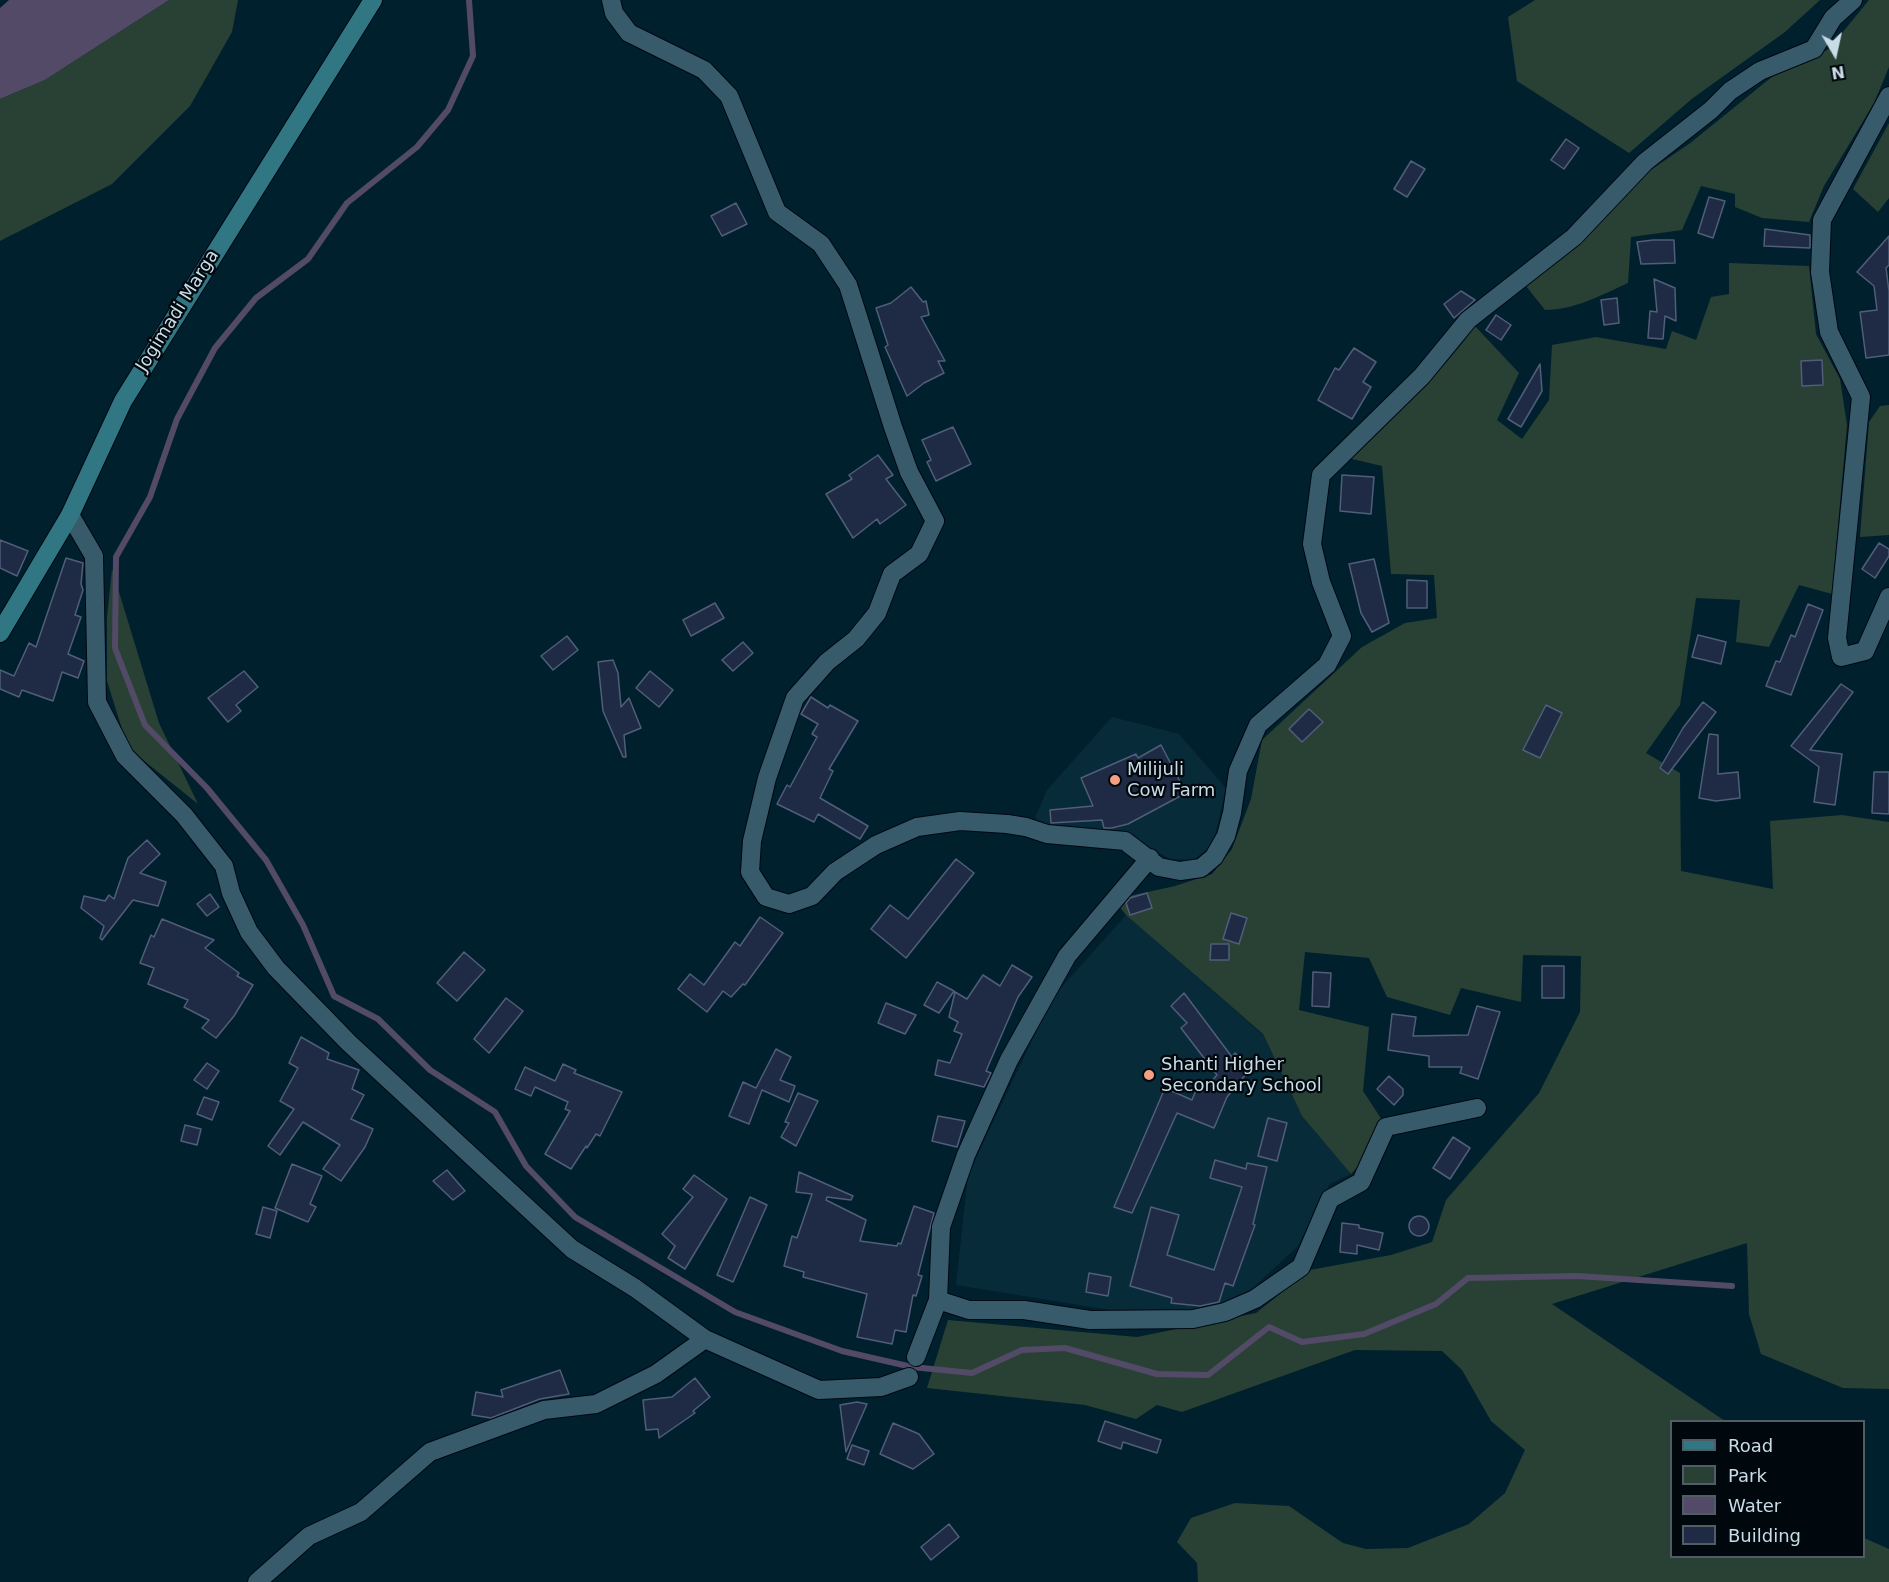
<!DOCTYPE html>
<style>
body{margin:0}
#map{position:relative;width:1889px;height:1582px;overflow:hidden;background:#00202e;font-family:"DejaVu Sans",sans-serif}
canvas{display:block}
.legend{position:absolute;left:1670px;top:1420px;width:195px;height:138px;box-sizing:border-box;background:#00080e;border:2px solid #505d64;margin:0;padding:8px 10px;list-style:none;font-size:18px;color:#c9dce6}
.legend li{display:flex;align-items:center;gap:12px;height:30px}
.legend b{width:30px;border:2px solid #505d64}
.north{position:absolute;left:1805px;top:24px;width:60px;height:60px;-webkit-text-stroke:4px #00080e;paint-order:stroke;rotate:171deg;font-size:16px;font-weight:700;line-height:24px;text-align:center;color:#c9dce6}
.north::after{content:'';display:block;margin:auto;width:21px;height:27px;background:#c9dce6;clip-path:polygon(50% 0,100% 100%,50% 72%,0 100%)}
</style>
<div id="map">
<canvas width="1889" height="1582"></canvas>
<ul class="legend">
<li><b style="height:8px;background:#307783"></b>Road</li>
<li><b style="height:16px;background:#284134"></b>Park</li>
<li><b style="height:16px;background:#524a67"></b>Water</li>
<li><b style="height:16px;background:#1f2b44"></b>Building</li>
</ul>
<div class="north">N</div>
</div>
<script>
const g = document.querySelector('canvas').getContext('2d');
g.lineJoin = 'round';
function paint(path, color) { g.fillStyle = color; g.fill(path, 'evenodd'); }
function trace(path, color, width, dash) { g.strokeStyle = color; g.lineWidth = width; g.lineCap = dash ? 'butt' : 'round'; g.setLineDash(dash || []); g.stroke(path); }
function label(font, color, halo, rows, align = 'center') {
  g.font = font + ' "DejaVu Sans",sans-serif'; g.lineWidth = 4.5; g.setLineDash([]); g.textBaseline = 'middle'; g.strokeStyle = halo; g.fillStyle = color; for (const [text, x, y, turn = 0] of rows) {
    g.save(); g.translate(x, y); g.rotate((+turn || 0) * Math.PI / 180); g.textAlign = isNaN(turn) ? turn : align; if (halo) g.strokeText(text, 0, 0); g.fillText(text, 0, 0); g.restore();
  }
}
paint(new Path2D(`
 M1112 717 1179 734 1226 788 1213 845 1193 860 1170 859 1131 837 1043 826 1035 818 1047 790Z
 M1126 915 1263 1035 1302 1116 1351 1174 1330 1184 1298 1246 1254 1287 1215 1311 1110 1310 956 1285 968 1175 1052 998Z`), '#082b39');
paint(new Path2D(`
 M169 0H238L232 32 190 106 112 184 0 241V99L45 80Z
 M1535 0H1820L1785 32 1693 98 1629 153 1517 81 1508 17Z
 M1869 0H1889V67L1874 103 1824 186 1809 222 1762 218 1735 207V194L1701 186 1682 230 1631 237 1628 283C1602 295 1574 310 1545 310L1526 286 1596 226 1643 175 1689 144 1773 76 1829 49Z
 M1889 123V198L1878 212 1853 189Z
 M1729 263 1809 266 1816 334 1840 379 1847 425 1832 594 1799 585 1769 647 1736 642 1740 600 1696 598 1680 705 1646 753 1680 773 1681 871 1773 889 1770 821 1842 815 1889 822V1389L1843 1388 1761 1354 1749 1314 1747 1243 1552 1304 1725 1421 1672 1422V1556H1864V1538L1889 1549V1582H1198L1197 1563 1177 1542 1191 1518 1235 1503 1289 1506 1343 1543 1366 1549 1408 1548 1469 1524 1505 1493 1525 1450 1491 1421 1462 1370 1442 1351 1355 1350 1182 1412 1157 1405 1136 1419 1085 1405 927 1388 948 1320 1137 1337 1256 1313 1310 1270 1391 1255 1432 1242 1446 1200 1539 1093 1580 1012 1581 956 1523 955 1521 1002 1461 988 1450 1015 1387 997 1369 958 1305 952 1299 1010 1369 1027 1363 1091 1390 1132 1351 1174 1302 1116 1263 1034 1126 915 1119 906 1125 897 1175 886 1212 874 1232 849 1251 799 1262 740 1362 647 1405 623 1437 618 1434 575 1391 574 1382 466 1348 458C1395 418 1439 376 1475 326L1519 373 1497 420 1522 439 1549 400 1552 345 1596 337 1666 349 1672 331 1696 340 1711 297 1729 294Z
 M1889 405V535L1860 537 1869 422 1880 406Z
 M112 569 159 723 198 804 128 748 107 681V617Z`), '#284134');
paint(new Path2D(`
 M9 0H169L45 80 0 99V8Z`), '#524a67');
trace(new Path2D(`
 M469 0 473 56 448 110 417 147 347 203 308 259 256 298 215 348 177 419 150 497 116 557 115 648 145 725 207 788 266 860 303 925 334 996 378 1019 430 1070 495 1112 526 1166 575 1217 735 1312 842 1351 912 1367 972 1373 1022 1350 1065 1348 1157 1374 1208 1375 1269 1327 1302 1342 1364 1334 1436 1304 1468 1278 1577 1276 1732 1286`), '#524a67', 6);
const building = new Path2D(`
 M1566 139 1579 148 1564 169 1551 160Z
 M1411 161 1425 169 1407 197 1394 189Z
 M1709 197 1725 201 1713 238 1698 233Z
 M736 203 747 224 722 236 711 216Z
 M1765 229 1810 235V248L1764 246Z
 M1889 236V265L1886 268 1889 291V355L1866 358 1860 312 1877 310 1874 286 1857 272Z
 M1653 240H1674L1675 263 1641 264 1637 242Z
 M1654 279 1675 288 1676 321 1665 316 1663 339 1648 338 1650 311 1657 312Z
 M911 287 923 302 926 301 929 315 921 317 945 361H938L944 373 924 383 907 396 885 347 888 345 876 308 891 303Z
 M1461 291 1475 300 1454 318 1444 304Z
 M1617 298 1619 323 1604 325 1601 300Z
 M1496 315 1511 325 1501 340 1486 330Z
 M1354 348 1376 362 1363 382 1371 387 1352 419 1318 400 1335 368 1339 370Z
 M1822 360 1823 385 1802 386 1801 361Z
 M1540 364 1542 391 1521 427 1508 419Z
 M953 427 971 464 936 481 927 462 931 460 922 440Z
 M878 455 893 475 886 479 906 505 880 524 877 519 853 538 826 494 852 479 849 475Z
 M1342 475 1374 477 1371 514 1340 511Z
 M0 540 28 551 17 576 0 568Z
 M1879 543 1889 549V556L1875 578 1862 569Z
 M66 558 83 563 81 584 83 590 75 615 81 617 68 654 84 661 78 678 62 672 53 701 22 690 19 697 0 689V670L14 676 29 643 36 647Z
 M1374 559 1389 623 1372 632 1361 613 1349 564Z
 M1407 580 1427 581V608H1407Z
 M715 603 724 618 691 636 683 620Z
 M1808 604 1823 610 1791 695 1766 686 1776 661 1780 662 1791 635 1795 637Z
 M1698 635 1726 642 1721 664 1692 657Z
 M567 636 578 650 553 670 541 656Z
 M743 642 753 653 733 671 722 660Z
 M613 660 618 673 621 707 629 698 641 728 624 735 626 757H623L603 711 598 662Z
 M244 671 258 687 236 705 241 711 228 722 208 698Z
 M650 671 673 690 659 707 636 688Z
 M1841 684 1853 692 1810 750 1842 754 1835 805 1814 802 1819 767 1791 746Z
 M811 697 828 708 830 705 858 721 829 769 833 771 820 798 868 826 860 839 818 814 814 822 777 804 787 785 790 787 817 737 812 734 818 724 801 714Z
 M1703 702 1716 712 1668 774 1660 768 1683 728Z
 M1546 705 1562 713 1540 758 1523 750Z
 M1309 709 1323 722 1302 742 1289 729Z
 M1709 734 1718 735V774L1738 772 1740 798 1716 801 1699 798Z
 M1161 745 1186 793 1128 824 1112 828H1104L1102 820 1051 823 1050 810 1093 806 1081 778 1136 754 1138 758Z
 M1874 772H1889V814L1872 813Z
 M147 840 160 854 140 873 166 882 158 906 133 900 102 940 100 938 104 926 81 908 84 896 105 901 109 895 114 899 128 858Z
 M956 859 974 873 906 958 871 929 890 905 908 919Z
 M1147 893 1152 908 1130 915 1126 903 1130 898Z
 M210 894 219 907 207 916 197 904Z
 M1231 913 1247 918 1239 944 1223 939Z
 M760 917 783 933 745 985 743 984 731 997 723 991 707 1012 678 989 690 974 704 985 735 942 740 946Z
 M162 919 214 940 205 948 239 973 237 976 253 985 234 1016 216 1038 202 1028 209 1020 184 1007 188 1000 148 984 154 968 140 963 151 935 154 937Z
 M1211 944H1229V960H1210Z
 M464 952 485 970 457 1001 437 983Z
 M1012 965 1032 977 1018 997 986 1071 991 1073 984 1087 935 1075 938 1060 950 1063 962 1034 954 1031 958 1022 949 1017 955 992 967 999 983 975 1000 986Z
 M1542 966H1564V998H1542Z
 M1313 972 1331 973 1329 1007 1312 1006Z
 M937 982 954 991 939 1013 924 1005Z
 M1184 993 1232 1057 1235 1053 1252 1067 1227 1097 1214 1128 1177 1113 1132 1213 1114 1207 1165 1088 1192 1100 1196 1090 1202 1092 1217 1075 1181 1028 1187 1023 1171 1006Z
 M506 998 523 1011 489 1053 474 1039Z
 M886 1003 916 1015 905 1034 878 1023Z
 M1477 1006 1500 1012 1478 1079 1460 1073 1462 1067H1429V1056L1388 1050 1392 1014 1416 1017 1413 1036 1468 1035Z
 M301 1037 329 1053 327 1059 359 1070 352 1089 364 1095 351 1119 373 1129 365 1147 341 1181 323 1169 340 1145 303 1122 280 1155 268 1146 294 1109 280 1101 298 1068 289 1063Z
 M776 1049 791 1057 780 1080 795 1086 789 1102 762 1090 749 1124 729 1116 743 1082 756 1088Z
 M207 1063 219 1071 207 1089 194 1080Z
 M563 1064 576 1070 574 1073 622 1092 600 1136 596 1134 587 1148 586 1146 571 1169 545 1154 570 1111 565 1109 568 1102 535 1087 531 1096 515 1089 525 1067 555 1081Z
 M1389 1076 1403 1089V1095L1394 1105 1377 1089Z
 M798 1093 818 1101 796 1146 781 1137 789 1123 785 1122Z
 M204 1097 219 1102 212 1120 197 1114Z
 M938 1116 965 1121 957 1147 932 1141Z
 M1268 1118 1287 1123 1277 1161 1258 1156Z
 M185 1125 201 1129 197 1145 181 1141Z
 M1453 1137 1470 1148 1450 1179 1433 1168Z
 M1215 1160 1246 1169 1247 1163 1267 1167 1253 1224 1255 1225 1233 1286 1225 1283 1219 1302 1200 1306 1171 1303 1172 1298 1130 1286 1151 1207 1179 1215 1167 1255 1214 1270 1242 1187 1210 1178Z
 M292 1164 322 1176 310 1204 316 1207 308 1222 275 1208Z
 M447 1170 465 1191 453 1200 433 1181Z
 M799 1172 853 1196 851 1200 827 1197 826 1200 866 1220 860 1241 897 1246 898 1243 901 1244 914 1206 934 1213 918 1275 922 1276 916 1296 913 1295 906 1332 895 1330 892 1344 857 1337 867 1294 803 1277 804 1272 784 1266 792 1236 797 1238 812 1194 796 1192Z
 M694 1175 727 1199 685 1269 668 1258 675 1246 662 1234 693 1197 683 1189Z
 M750 1197 767 1205 733 1282 717 1275Z
 M263 1207 277 1211 270 1238 256 1234Z
 M1409 1226a10 10 0 1 1 20 0a10 10 0 1 1-20 0Z
 M1342 1223 1359 1225V1228L1383 1233 1379 1250 1357 1245V1254L1340 1252Z
 M1089 1273 1111 1277 1108 1296 1086 1292Z
 M560 1370 569 1394 540 1399 491 1418 472 1415 476 1392 503 1397 501 1390Z
 M695 1378 710 1397 693 1411 695 1413 659 1438 658 1429 646 1430 643 1400 672 1397Z
 M857 1402 867 1404 846 1452 840 1405Z
 M1105 1421 1161 1440 1157 1453 1123 1442 1121 1449 1098 1441Z
 M893 1423 919 1434 934 1454 913 1469 880 1454Z
 M852 1445 869 1451 864 1465 847 1459Z
 M949 1524 959 1537 931 1560 921 1547Z`);
paint(building, '#1f2b44');
trace(building, '#505e7a', 1.5);
const street = new Path2D(`
 M611 0 614 13 629 33 704 70 729 96 777 212 821 244 848 285 893 427 909 472 935 521 919 554 892 574 877 613 856 639 827 662 795 698 767 778 752 841 750 872 766 897 789 904 812 896 835 872 876 845 917 827 960 821 1007 824 1026 827 1047 834 1125 841 1159 867 1180 871 1201 868 1214 857 1226 836 1232 813 1238 771 1258 725 1327 665 1342 636 1321 582 1312 544 1321 475 1422 376 1468 320 1574 237 1645 162 1711 110 1730 91 1760 71 1814 49 1833 18 1853 0
 M1889 96 1822 220 1820 272 1829 332 1861 397 1837 638 1841 657 1865 651 1889 597
 M70 515 94 556 97 702 125 756 184 815 224 866 231 893 249 932 276 968 349 1043 572 1249 635 1288 705 1339 819 1390 881 1387 909 1377
 M938 1300 941 1227 966 1155 1009 1060 1067 956 1150 858
 M916 1357 938 1300 969 1310H1024L1090 1320 1193 1319 1225 1312 1255 1299 1301 1267 1330 1199 1361 1182 1386 1127 1477 1108
 M257 1582 309 1536 361 1512 430 1452 544 1410 596 1404 656 1374 705 1339`);
const secondary = new Path2D(`
 M0 633 70 515 123 401 373 0`);
trace(street, '#000813', 20);
trace(secondary, '#000813', 20);
trace(street, '#385b6c', 18);
trace(secondary, '#307783', 18);
for (const [x, y, r, color] of [
 [1115,780,6,"#f39f84"],
 [1149,1075,6,"#f39f84"]
]) { const dot = new Path2D(); dot.arc(x, y, r, 0, 2 * Math.PI); g.fillStyle = color; g.fill(dot); trace(dot, '#00080e', 2); }
label('18px', '#c9dce6', '#00080e', [
 ["Jogimadi Marga",178,311,-58]
]);
label('18px', '#c9dce6', '#00080e', [
 ["Milijuli",1127,770],
 ["Cow Farm",1127,791],
 ["Shanti Higher",1161,1065],
 ["Secondary School",1161,1086]
], 'left');
</script>
